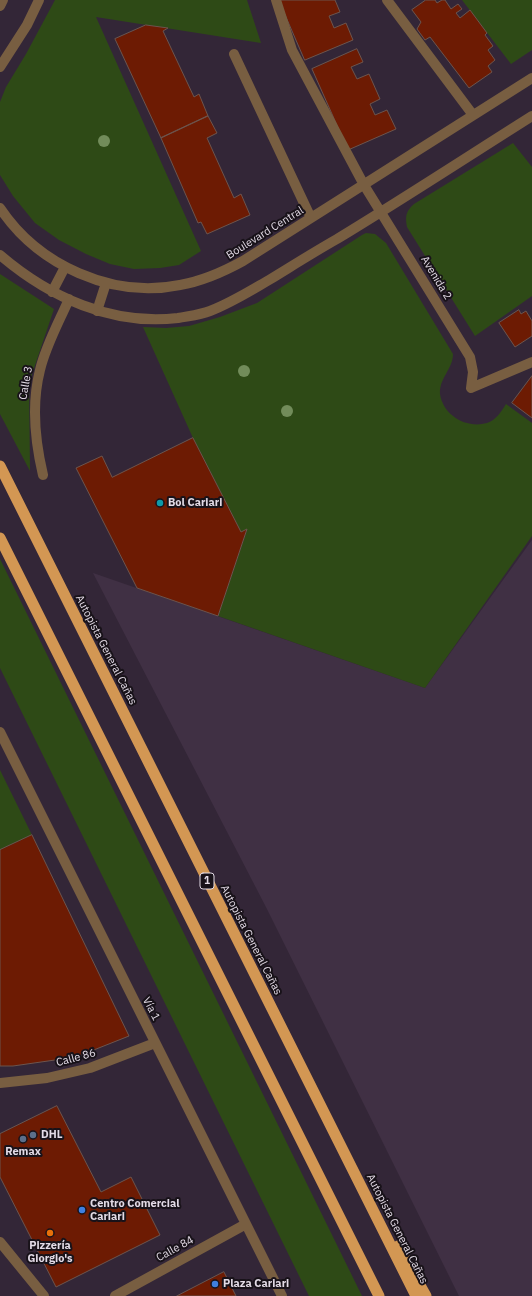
<!DOCTYPE html>
<meta charset="utf-8">
<style>
body{margin:0}
canvas{display:block;background:#332637}
</style>
<canvas width="532" height="1296"></canvas>
<script>
const g = document.querySelector('canvas').getContext('2d');
g.lineJoin = 'round';
function paint(path, color) { g.fillStyle = color; g.fill(path, 'evenodd'); }
function trace(path, color, width, dash) { g.strokeStyle = color; g.lineWidth = width; g.lineCap = dash ? 'butt' : 'round'; g.setLineDash(dash || []); g.stroke(path); }
function label(font, color, halo, rows, align = 'center') {
  g.font = font + ' "IBM Plex Sans",sans-serif'; g.lineWidth = 4; g.setLineDash([]); g.textBaseline = 'middle'; g.strokeStyle = halo; g.fillStyle = color; for (const [text, x, y, turn = 0] of rows) {
    g.save(); g.translate(x, y); g.rotate((+turn || 0) * Math.PI / 180); g.textAlign = isNaN(turn) ? turn : align; if (halo) g.strokeText(text, 0, 0); g.fillText(text, 0, 0); g.restore();
  }
}
paint(new Path2D(`
 M532 540V1296H459L267 909 93 573 425 688Z`), '#403044');
paint(new Path2D(`
 M55 0H247L261 43 96 17 201 251 179 265 160 268 134 269 110 264 86 254 59 240 35 223 13 196 0 175V102L6 87 26 54Z
 M462 0H532V50L511 64Z
 M513 143 532 167V296L475 336 407 227C405 216 406 211 414 204Z
 M366 233 375 234 386 243 453 354C453 369 439 378 440 394 443 415 466 429 487 423 496 420 501 412 506 404L532 423V536L425 688 218 616 247 530 241 532 193 438 143 327 166 328 189 326 220 317 257 303 362 235Z
 M0 274 54 309 29 383 30 471 0 414Z
 M0 559 362 1296H309L0 668Z
 M0 770 32 835 0 850Z`), '#2e4a16');
const building = new Path2D(`
 M279 0H335L340 12 329 16 334 28 346 23 353 40 305 60Z
 M426 0H435L437 3 442 0H445L451 9 458 4 462 9 456 13 460 18 470 10 487 33 485 35 493 46 488 50 495 60 488 66 492 72 469 88 430 37 425 40 417 29 421 22 412 10Z
 M146 25 168 28 163 31 194 97 199 94 208 116 161 138 115 39Z
 M357 49 363 62 351 67 357 79 369 74 380 99 370 104 375 115 387 110 396 129 348 150 312 69Z
 M208 116 217 133 207 138 234 198 241 194 250 215 207 234 201 222 198 223 161 138Z
 M519 310 521 314 526 311 532 321V336L515 347 499 323Z
 M532 376V418L512 403Z
 M193 438 241 532 247 529 218 616 137 588 76 468 102 456 112 477Z
 M32 835 129 1036 76 1057 13 1066H0V850Z
 M57 1106 101 1192 131 1177 160 1235 56 1287 0 1177V1134Z
 M224 1272 236 1296H177Z`);
paint(building, '#6d1b03');
trace(building, '#6c544d', 1);
trace(new Path2D(`
 M276 0 292 50 364 185 470 357 473 372 471 388
 M387 0 473 115
 M0 6 3 0
 M234 54 311 218
 M0 67 27 25 39 0
 M0 208C38 265 112 299 180 285 203 281 223 272 243 261L532 78
 M0 255C49 297 112 326 178 318 188 316 200 315 210 311 231 303 250 291 269 280 292 266 314 252 337 239 403 199 467 157 532 116
 M52 292 65 267
 M97 311 106 283
 M471 388 532 362
 M43 475C35 441 31 405 40 370 46 345 59 322 69 299
 M0 732 282 1296
 M0 1083 47 1078 90 1068 155 1043
 M0 1242 44 1296
 M115 1296 246 1224`), '#785e41', 10);
trace(new Path2D(`
 M0 466 416 1296
 M0 538 379 1296
 M398 1246 426 1296`), '#d39753', 11);
g.fillStyle = '#728c5a';
for (const [x, y] of [
 [104,141],
 [244,371],
 [287,411]
]) { g.beginPath(); g.arc(x, y, 6, 0, 2 * Math.PI); g.fill(); }
for (const [x, y, r, color] of [
 [160,503,4,"#0f9aa8"],
 [33,1135,4,"#5c6f8a"],
 [23,1139,4,"#5c6f8a"],
 [82,1210,4,"#3f7fe0"],
 [50,1233,4,"#e8710a"],
 [215,1284,4,"#3f7fe0"]
]) { const dot = new Path2D(); dot.arc(x, y, r, 0, 2 * Math.PI); g.fillStyle = color; g.fill(dot); trace(dot, '#181219', 1.5); }
for (const [x, y, w] of [
 [207,881,14]
]) { const box = new Path2D(); box.roundRect(x - w / 2, y - 8, w, 16, 3); g.fillStyle = '#181219'; g.fill(box); trace(box, '#e3dbe6', 1); }
label('bold 10px', '#e3dbe6', null, [
 ["1",207,881]
]);
label('11px', '#e3dbe6', '#181219', [
 ["Boulevard Central",265,233,-32],
 ["Avenida 2",436,278,59],
 ["Calle 3",26,383,-80],
 ["Autopista General Cañas",106,650,63],
 ["Autopista General Cañas",251,940,63],
 ["Vía 1",151,1009,63],
 ["Calle 86",76,1058,-15],
 ["Autopista General Cañas",397,1229,63],
 ["Calle 84",175,1249,-29]
]);
label('bold 11px', '#e3dbe6', '#181219', [
 ["Bol Cariari",168,503],
 ["DHL",41,1135],
 ["Remax",23,1152,"center"],
 ["Centro Comercial",90,1204],
 ["Cariari",90,1217],
 ["Pizzería",50,1246,"center"],
 ["Giorgio's",50,1259,"center"],
 ["Plaza Cariari",223,1284]
], 'left');
</script>
